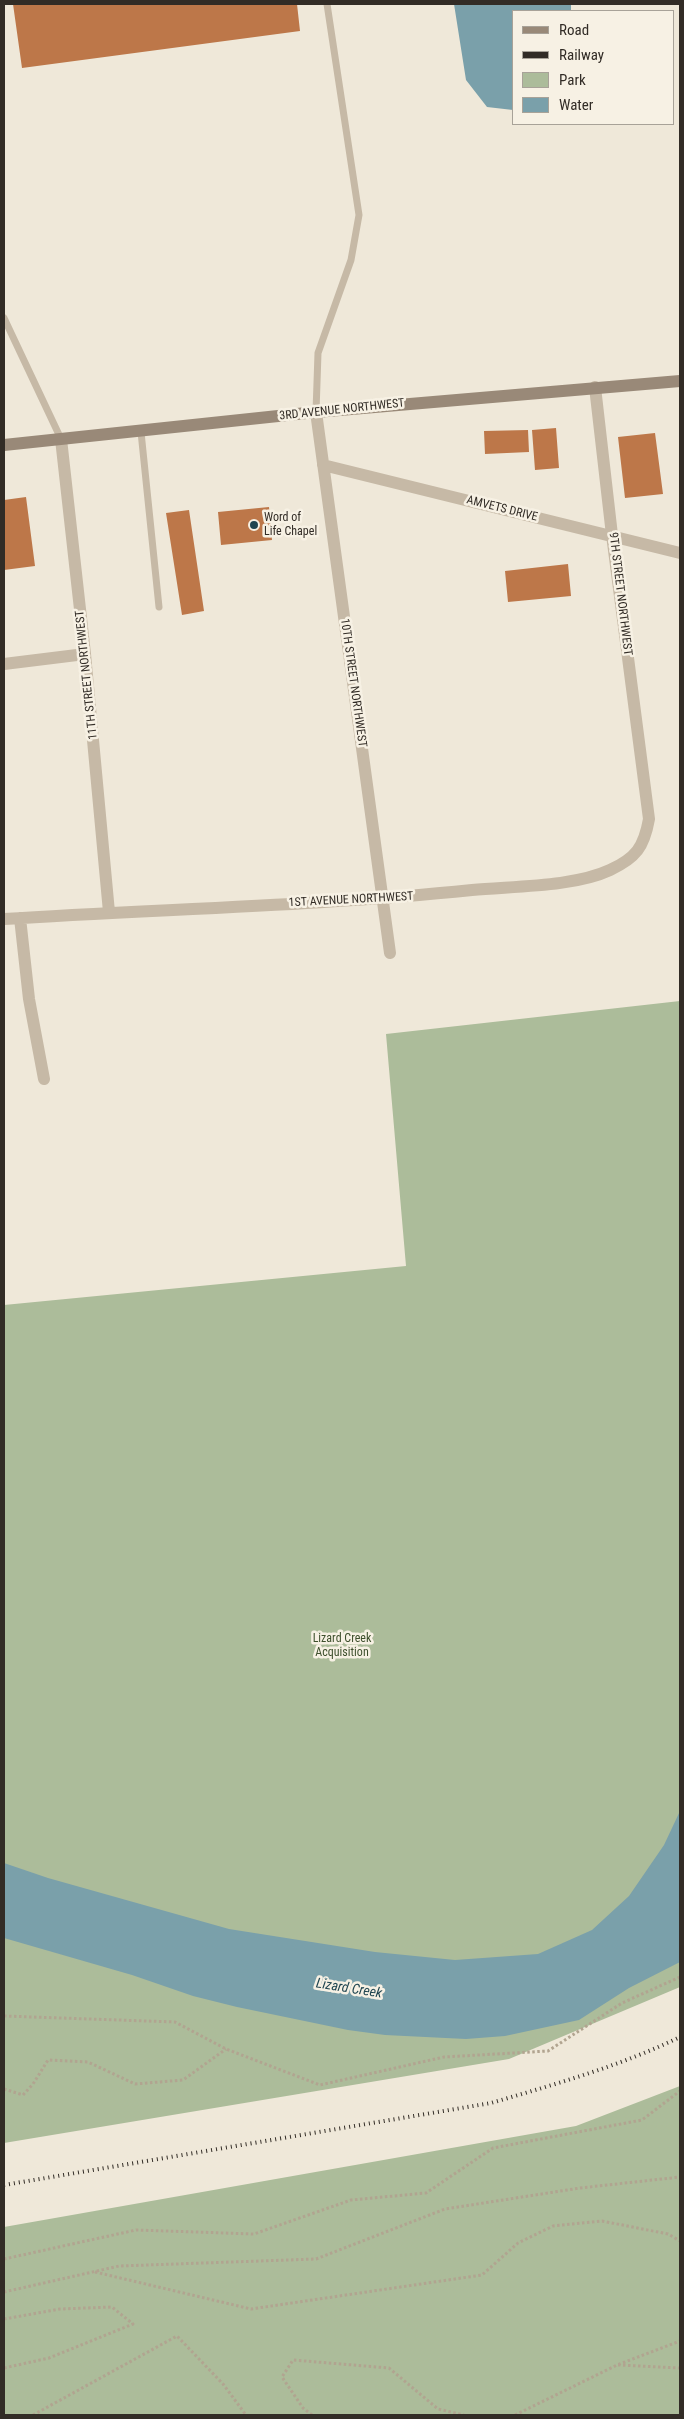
<!DOCTYPE html>
<style>
body{margin:0}
#map{position:relative;width:684px;height:2419px;overflow:hidden;background:#efe8d9;font-family:"Roboto Condensed",sans-serif}
canvas{display:block}
.frame{position:absolute;inset:0;border:5px solid #322c26;pointer-events:none}
.legend{position:absolute;left:512px;top:10px;width:162px;height:115px;box-sizing:border-box;background:#f7f1e4;border:1px solid #a8a298;margin:0;padding:6px 9px;list-style:none;font-size:15px;color:#322c26}
.legend li{display:flex;align-items:center;gap:10px;height:25px}
.legend b{width:25px;border:1px solid #a8a298}
</style>
<div id="map">
<canvas width="684" height="2419"></canvas>
<div class="frame"></div>
<ul class="legend">
<li><b style="height:6px;background:#998978"></b>Road</li>
<li><b style="height:6px;background:#322c26"></b>Railway</li>
<li><b style="height:14px;background:#acbc9a"></b>Park</li>
<li><b style="height:14px;background:#7aa0aa"></b>Water</li>
</ul>
</div>
<script>
const g = document.querySelector('canvas').getContext('2d');
g.lineJoin = 'round';
function paint(path, color) { g.fillStyle = color; g.fill(path, 'evenodd'); }
function trace(path, color, width, dash) { g.strokeStyle = color; g.lineWidth = width; g.lineCap = dash ? 'butt' : 'round'; g.setLineDash(dash || []); g.stroke(path); }
function label(font, color, halo, rows, align = 'center') {
  g.font = font + ' "Roboto Condensed",sans-serif'; g.lineWidth = 5; g.setLineDash([]); g.textBaseline = 'middle'; g.strokeStyle = halo; g.fillStyle = color; for (const [text, x, y, turn = 0] of rows) {
    g.save(); g.translate(x, y); g.rotate((+turn || 0) * Math.PI / 180); g.textAlign = isNaN(turn) ? turn : align; if (halo) g.strokeText(text, 0, 0); g.fillText(text, 0, 0); g.restore();
  }
}
paint(new Path2D(`
 M680 1001V1987L509 2059 4 2143V1305L406 1266 386 1034Z
 M680 2086V2415H4V2227L576 2126Z`), '#acbc9a');
paint(new Path2D(`
 M454 4H571V11H513V110L487 107 466 80Z
 M680 1811V1962L629 1988 579 2020 505 2036 466 2039 385 2035 348 2030 237 2007 193 1996 132 1975 4 1938V1863L48 1878 229 1929 375 1952 455 1960 538 1954 592 1930 629 1896 664 1845Z`), '#7aa0aa');
paint(new Path2D(`
 M13 4H297L300 31 22 68Z
 M556 428 559 468 535 470 532 430Z
 M528 430 529 452 485 454 484 431Z
 M655 433 663 494 625 498 618 437Z
 M26 497 35 566 4 570V500Z
 M269 507 272 540 221 545 218 512Z
 M189 510 204 611 182 615 166 513Z
 M568 564 571 596 508 602 505 571Z`), '#bd7749');
trace(new Path2D(`
 M4 2016 175 2022 226 2049 320 2085 444 2057 548 2051 622 2003 680 1977
 M4 2089 23 2095 33 2084 48 2060 88 2062 135 2084 183 2080 226 2049
 M4 2259 136 2230 254 2234 351 2200 426 2193 493 2148 642 2120 680 2091
 M95 2272 251 2309 482 2275 518 2243 553 2226 602 2221 668 2234 680 2241
 M4 2292 119 2266 316 2259 445 2209 580 2188 680 2177
 M4 2319 60 2309 112 2307 133 2324 49 2358 4 2368
 M618 2365 680 2368
 M33 2415 177 2336 223 2384 246 2415
 M312 2415 303 2408 282 2377 293 2360 389 2368 438 2409 464 2415
 M515 2415 617 2365 680 2341`), '#b1a490', 3, [2.5, 2.5]);
trace(new Path2D(`
 M4 318 61 439
 M316 412 318 353 351 260 359 215 327 4
 M141 432 159 607`), '#c6b9a6', 7);
trace(new Path2D(`
 M316 412 390 953
 M61 439 85 654 109 912
 M323 465 680 553
 M4 664 85 654
 M20 918 29 999 44 1079
 M4 919C160 909 317 906 472 890 513 886 574 887 610 870 636 858 644 847 649 819L612 535 595 387`), '#c6b9a6', 12);
trace(new Path2D(`
 M4 445 316 412 680 381`), '#998978', 12);
trace(new Path2D(`
 M4 2185 491 2103C556 2084 620 2066 680 2037`), '#322c26', 4, [1, 4]);
for (const [x, y, r, color] of [
 [254,525,5,"#1f4550"]
]) { const dot = new Path2D(); dot.arc(x, y, r, 0, 2 * Math.PI); g.fillStyle = color; g.fill(dot); trace(dot, '#f7f1e4', 2); }
label('12px', '#322c26', '#f7f1e4', [
 ["3RD AVENUE NORTHWEST",342,410,-6],
 ["AMVETS DRIVE",502,509,14],
 ["9TH STREET NORTHWEST",620,594,83],
 ["11TH STREET NORTHWEST",87,675,-96],
 ["10TH STREET NORTHWEST",353,683,82],
 ["1ST AVENUE NORTHWEST",351,900,-3]
]);
label('12px', '#322c26', '#f7f1e4', [
 ["Word of",264,518],
 ["Life Chapel",264,532]
], 'left');
label('12px', '#3d4f2c', '#f7f1e4', [
 ["Lizard Creek",342,1639],
 ["Acquisition",342,1653]
]);
label('italic 14px', '#1f4550', '#f7f1e4', [
 ["Lizard Creek",349,1989,9]
]);
</script>
